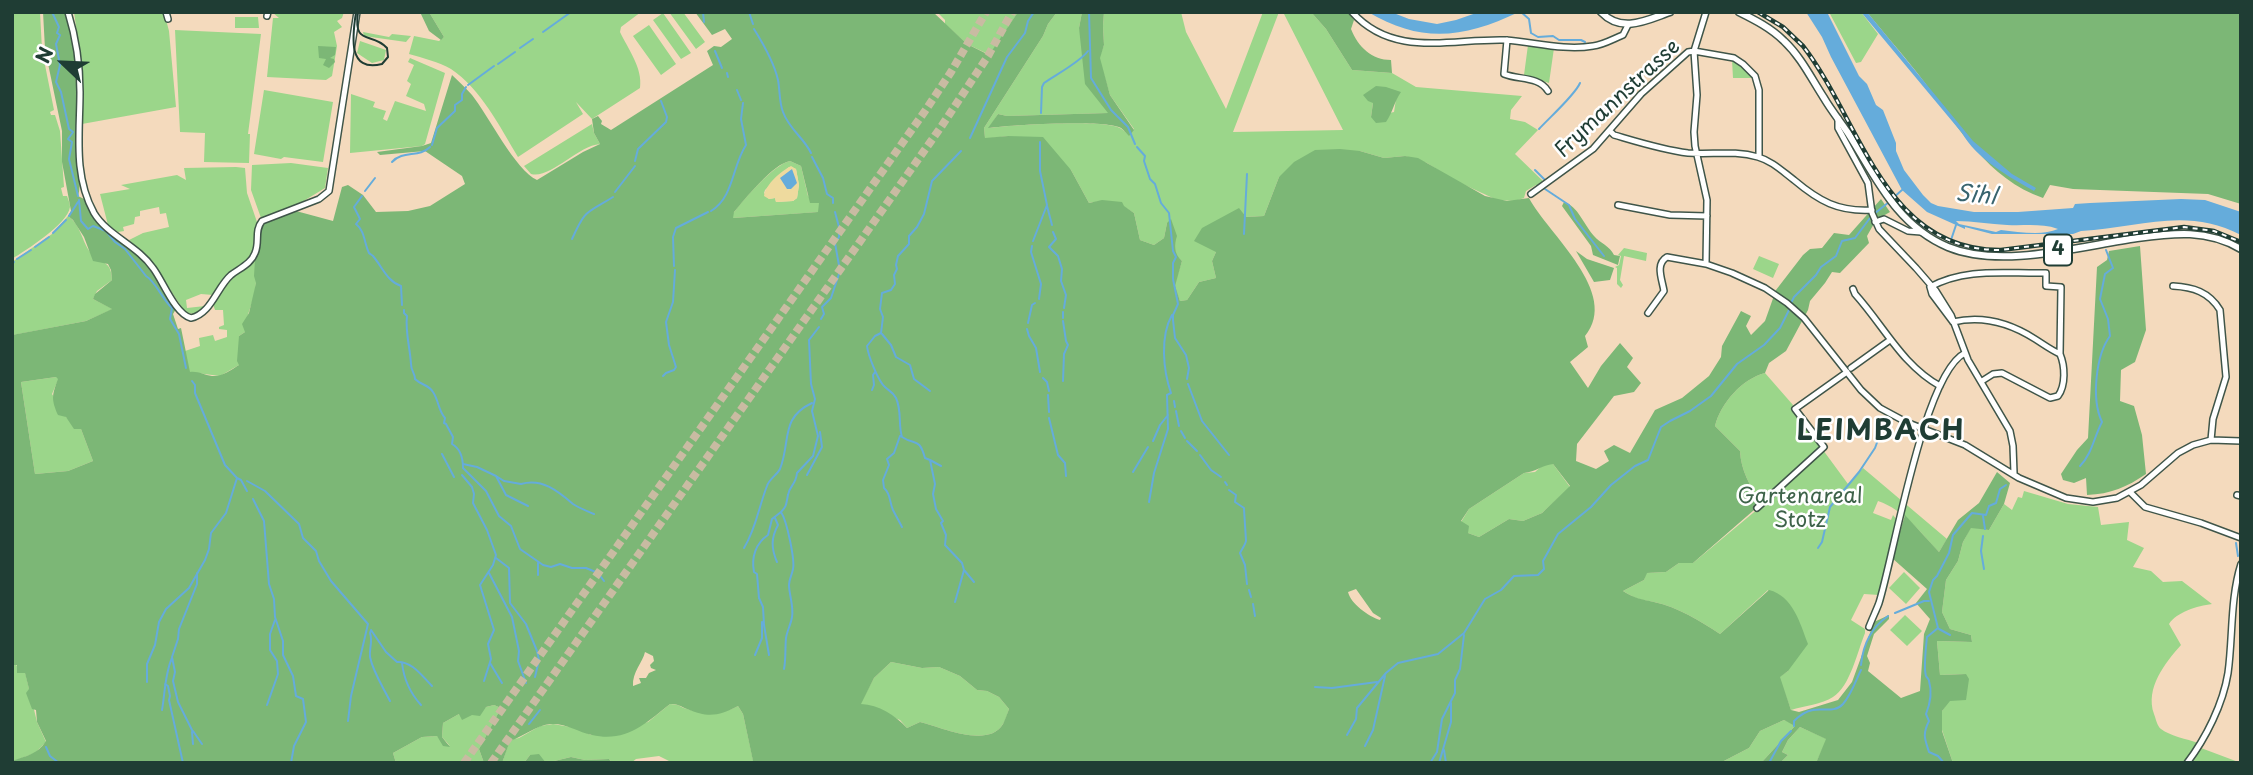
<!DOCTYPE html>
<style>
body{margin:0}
#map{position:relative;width:2253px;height:775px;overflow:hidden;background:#f4dabd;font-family:"Playpen Sans",sans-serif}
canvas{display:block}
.frame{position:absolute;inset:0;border:14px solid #1f3d34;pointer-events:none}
.north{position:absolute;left:28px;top:28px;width:70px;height:70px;-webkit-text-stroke:5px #fff;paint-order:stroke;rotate:293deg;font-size:19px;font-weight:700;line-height:28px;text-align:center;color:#1f3d34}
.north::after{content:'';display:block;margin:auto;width:24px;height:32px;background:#1f3d34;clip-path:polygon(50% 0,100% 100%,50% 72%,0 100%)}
</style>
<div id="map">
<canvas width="2253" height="775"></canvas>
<div class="frame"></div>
<div class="north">N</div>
</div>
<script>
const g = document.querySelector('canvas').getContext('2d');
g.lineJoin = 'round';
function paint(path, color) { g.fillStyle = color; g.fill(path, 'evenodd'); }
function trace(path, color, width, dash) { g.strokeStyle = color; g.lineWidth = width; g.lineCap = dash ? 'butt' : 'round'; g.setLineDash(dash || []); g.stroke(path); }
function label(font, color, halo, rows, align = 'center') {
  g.font = font + ' "Playpen Sans",sans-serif'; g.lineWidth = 5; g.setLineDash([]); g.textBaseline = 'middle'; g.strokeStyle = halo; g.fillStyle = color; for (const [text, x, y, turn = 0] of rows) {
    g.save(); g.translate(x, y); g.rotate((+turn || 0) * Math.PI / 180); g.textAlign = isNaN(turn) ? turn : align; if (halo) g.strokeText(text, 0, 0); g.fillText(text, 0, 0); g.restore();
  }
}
paint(new Path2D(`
 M12 12H40L42 50 54 110 50 112 51 115H55L60 131 64 187 61 188 63 196H67C68 199 70 203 70 207 68 224 26 250 12 259Z
 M74 12H164L169 31 176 107 82 124V69Z
 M272 12H344L342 18 337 21 342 27 334 32 337 46 332 76 326 80 267 77 273 18H279Z
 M429 12H641L621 27 620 32C628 49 643 68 640 88L592 119 576 102 583 114 518 157C500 127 481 89 451 69 439 62 423 58 409 54L414 36 439 41 444 37Z
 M669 12H683L705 42 696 49Z
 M937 12H1018L990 55 967 44 945 24V20Z
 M1057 12H1082L1079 28 1109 113 1007 116 998 114 989 128C1012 125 1103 119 1120 128 1124 130 1126 133 1129 135L1134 129 1110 95 1099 58 1104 45 1103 26 1104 12H1181L1186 32 1226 109 1263 12H1279L1233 132 1343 130 1283 12H1311L1326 29 1352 70 1392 73 1416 87 1522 96 1511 110 1510 119 1525 122 1538 130 1515 154 1545 183 1538 188 1536 185 1526 191 1524 198 1515 201 1497 200 1454 180 1427 163 1405 156 1384 158 1360 151 1279 177 1264 216 1246 217 1216 252 1212 261 1216 278 1199 282 1187 300 1180 301 1174 286 1182 261 1177 257 1167 223 1164 238 1154 245 1140 240 1134 213C1120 203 1106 199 1089 203L1071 170 1008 136 985 139 984 128 1043 36 1048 24ZM1396 99 1394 112 1371 117 1373 103Z
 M1829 12H1861L1878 34 1861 62 1856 63Z
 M663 13 691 53 681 59 653 20Z
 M235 17H258L259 28H235Z
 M649 25 676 64 661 75 633 36Z
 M175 30 261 34 248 134H250L249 163 204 162 205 133 180 132Z
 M363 32 389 37 392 34 411 36 406 42 364 36Z
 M360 41 386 50 384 60 372 63 357 53Z
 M1528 45 1554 48 1549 83 1524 75Z
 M410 58 445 73 425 144 422 146 350 153 351 94 375 102 373 107 386 111 383 119 387 121 395 101 426 111 424 104 406 96 411 84 407 81 414 65 408 62Z
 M1732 60 1737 62 1753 78H1733Z
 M264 90 333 102 323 162 284 157 281 159 254 154Z
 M592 124 594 133 600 144C577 146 551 179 531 174L524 166Z
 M790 161 801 166 808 196 819 203V212L733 218 732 215C742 201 774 164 790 161ZM789 167 796 169 799 185 797 198 793 201 776 202 775 198 769 199 764 193 765 190Z
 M291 163 328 168 325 188 302 202 261 218 251 190 252 165Z
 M236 167 245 168 247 193 257 222 253 254 213 295 201 294 186 300 187 308 205 306C199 314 193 316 184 311L153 263 129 240 143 233 169 227 166 213 160 214 159 207 140 211V216L135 217 134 224 123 227 124 231 118 232 108 225 100 194 130 189 121 185 177 175 186 180 184 168Z
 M68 216C82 226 82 244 92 254 104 266 111 260 112 280L97 291 93 299 113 309 86 321 13 335 12 262 52 234Z
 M1624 248 1647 253 1646 261 1624 256 1620 280 1623 285 1621 288 1617 284V268L1615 267 1619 265 1621 256 1618 255Z
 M1759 256 1779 264 1773 278 1753 269Z
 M255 259C255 267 256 274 256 282 256 299 245 315 245 332L239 336V365L220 376 189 372 185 351 200 346 199 338 213 335 215 341 227 337V330L219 329V327L224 325 223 310H215L213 304 233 277Z
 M1765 373 1793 405 1791 408 1819 445V450L1760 502C1750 485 1741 471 1740 451L1715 426C1721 403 1742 379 1765 373Z
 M56 377 59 378 52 394 66 417 81 429 93 461 68 471 35 474 21 382Z
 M1823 450 1848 484 1863 468 1947 539 1939 552C1920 532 1904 510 1878 501L1873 513 1891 520 1893 515 1897 520 1879 595 1864 594 1851 620 1865 629V633C1858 650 1850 687 1833 697 1822 704 1804 706 1791 710L1779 677 1788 671 1768 590 1720 634C1700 621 1678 607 1654 602 1638 599 1638 600 1623 591L1644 580 1646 573 1666 572 1679 563H1693L1759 508Z
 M1544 464H1553L1570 487 1542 513 1523 521 1509 519 1479 537 1468 533 1461 522 1469 509 1524 473 1535 472Z
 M2024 491 2068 504 2098 507 2101 525 2129 522 2127 540 2144 548 2133 567 2151 571 2163 582 2182 581 2212 604C2197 606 2177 612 2169 624L2181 645C2165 663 2145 688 2154 714 2156 719 2157 726 2161 729 2170 736 2187 739 2198 743L2201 748 2241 763H1953L1942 730V711L1966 674 1940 675 1937 641 1972 642 1971 635 1950 629 1942 612 1946 580 1958 561 1963 542 1971 527 1989 530 2004 504 2012 510 2018 497 2022 498Z
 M1904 572 1920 588 1906 604 1889 588Z
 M1905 615 1922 631 1907 646 1890 630Z
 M12 662 25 672 37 722 46 742 35 753 14 761Z
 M891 662 922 668 939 667 960 676 977 690 987 691 999 697 1009 709C1007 714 1006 720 1003 724 988 749 941 727 920 722L907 728 900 720 860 704 874 678Z
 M670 704C679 704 680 707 687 709 703 714 724 714 738 706L743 714 753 760 755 763H673L659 756 636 759 631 763H612L609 759 585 760 571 757 546 763 530 755 524 763H502L510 740 519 738 540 726 553 724 576 728 591 735 648 722Z
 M494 705 501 708 479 749 484 763H396L393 753 422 737 437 736 450 746 442 737 443 723 459 714Z
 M1784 720 1796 725 1761 763H1720L1749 748 1760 731Z
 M1800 727 1827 739 1816 763H1780L1788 755 1782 752 1788 740Z`), '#9bd68a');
paint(new Path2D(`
 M43 12H66C79 59 76 105 77 153 78 166 82 184 78 196L86 200 93 216 151 267 176 309 173 314 178 329 181 328 190 372C198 371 204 375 212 376 222 377 231 370 239 365L237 361 239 336 245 332 242 324 249 313 256 283 254 276 255 259 259 247 260 230 264 224 296 211 333 221 342 187 348 185 363 195 376 212 408 211 430 206 465 184 462 176 425 151 380 155 377 152 422 146 431 143 452 75C459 82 466 88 472 95 488 115 516 171 537 180L583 152 600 144 594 133 592 119 598 116 602 121 601 124 611 130 713 65 707 51 714 46 721 47 732 39 725 29 712 35 695 12H933L967 44 989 55 1018 12H1057L1048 24 1043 36 984 128 985 138 1008 136 1043 137 1071 170 1089 203 1102 200 1122 202 1124 206 1134 213 1140 240 1154 245 1164 238 1167 223 1171 219 1177 236C1174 245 1174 254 1182 261L1175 286 1180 301 1187 300 1199 282 1216 278 1212 261 1216 252 1194 241 1202 228 1239 208 1246 217 1264 216 1279 177 1294 162 1315 150 1340 149 1360 151 1384 158 1405 156 1418 158 1485 196 1507 201 1529 198C1548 234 1621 293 1585 336L1588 347 1570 362 1588 388 1601 366 1620 343 1633 358 1627 367 1641 383 1634 392 1614 396 1577 444 1576 461 1596 469 1609 461 1604 451 1614 445 1630 453 1655 410 1682 398 1709 376 1721 357 1722 346 1741 311 1751 316 1746 326 1751 335 1765 321 1776 290 1803 255 1810 249 1822 248 1834 233 1849 235 1881 199 1890 212 1876 220 1867 236 1869 243 1840 273 1832 272 1825 283 1810 301 1808 310 1786 351 1769 363 1765 373C1742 379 1721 403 1715 426L1740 451C1741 471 1750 485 1760 502L1754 510 1693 563H1679L1666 572 1647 573 1644 580 1623 591C1636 599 1641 599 1654 602 1678 607 1700 621 1720 634L1769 590C1793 596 1800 623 1808 644L1788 671 1780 677 1791 710 1799 712 1838 700 1852 682 1874 622 1889 615V619L1874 634 1867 656 1870 663 1868 671 1901 698 1920 691 1924 634 1930 619 1916 603 1927 589 1892 558 1905 515 1939 552 1958 520 1979 503 1997 472 2010 483 2004 504 1989 530 1971 528 1963 542 1958 561 1946 580 1942 612 1950 629 1971 635 1972 642 1937 641 1940 675 1966 674 1969 679 1966 700 1950 701 1942 711V731L1953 763H1816L1826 739 1800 727 1788 740 1782 752 1788 755 1780 763H1761L1795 726 1784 720 1760 731 1749 748 1720 763H755L753 761 743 714 738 706C719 716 708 718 687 709 680 706 678 704 670 704 646 723 626 743 592 735 578 732 566 723 550 724 535 726 524 736 510 741L502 763H484L479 749 501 708 494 705 486 707 480 716 472 715 462 720 459 714 443 723 442 737 450 747 443 746 437 736 422 737 393 753 396 763H12V761C26 756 38 754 46 741L37 722 36 710 32 709 26 693 29 689 25 673H17V665H13L12 662V335L86 321 112 309 93 299 95 294 112 280 111 270 108 264 93 261 84 237 73 220 68 216 71 211 62 162V131L45 49ZM790 161 801 166 810 203H819L818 212 733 218 734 212C746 198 773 164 790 161ZM56 377 58 379C52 395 51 399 58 415L66 417 74 429H81L93 461 68 471 35 474 21 382ZM1553 464 1570 486 1542 513 1523 521 1509 519 1479 537 1468 533 1469 526 1461 521 1469 509 1524 473C1536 472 1542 465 1553 464ZM1356 589 1373 613 1381 618 1380 620C1368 616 1351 604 1348 592ZM645 652 653 656 654 661 650 665 651 668 656 670 649 673 646 678H639L641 683 633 686C632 672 643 662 645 652ZM891 662 922 668 939 667 960 676 977 690 987 691 999 697 1009 709C1007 714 1005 720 1003 724 988 749 941 727 920 722L907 728C895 715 879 705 861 704L874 678Z
 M420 12H429L444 37 441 40 429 31Z
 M1082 12H1104L1103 26 1104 45 1100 58 1110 95 1134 130 1129 136C1126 133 1124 130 1121 128 1104 119 1011 125 988 128L998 114 1007 116 1108 113 1085 84 1079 28Z
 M1311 12H1348L1354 20 1351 29C1358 47 1372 60 1391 60L1392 73 1352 70 1326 29Z
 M1867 12H2241V204L2208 194 2073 189 2050 185 2043 198C1988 179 1959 128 1925 83 1907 59 1886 36 1867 12Z
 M318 46 336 47 335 55 330 58 334 59 335 62 329 68 323 65 326 59 319 58Z
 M1376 86 1386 87 1401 92C1394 102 1393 112 1386 122L1376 123 1371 117 1373 103 1368 101 1363 95Z
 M1564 202C1578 206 1584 225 1594 236 1600 243 1610 246 1614 255L1620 256 1618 265 1593 255 1591 246 1562 206Z
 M2140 246 2146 330 2135 362 2121 370 2120 401 2134 406 2142 435 2146 474C2127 487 2111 494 2087 495L2086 478 2074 483 2063 480 2061 474 2077 450 2088 438 2097 267 2107 260 2109 251Z
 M1576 251 1587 259 1614 268 1610 280 1594 282Z
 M539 754 546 763 571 757 585 760 609 759 612 763H524L530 755Z`), '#7cb776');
paint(new Path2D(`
 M791 166 796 169 799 185 797 198 793 201 776 202 775 198 769 199 764 196C766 184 780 172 791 166Z`), '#eeda9e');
paint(new Path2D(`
 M1368 12H1391L1409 19 1437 24 1456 20 1479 12H1519C1464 38 1422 44 1368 12Z
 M1806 12H1827L1859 76 1867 84 1876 105 1883 110 1896 143V151L1904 170 1923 195 1931 203 1938 206 1974 212H2018L2073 208 2075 204 2090 203 2181 199 2205 200 2241 212V235C2186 206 2138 228 2081 231L2073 234H1992L1965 227V229L1927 212 1902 190 1831 57 1822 37ZM1956 221C1973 221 1990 224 2007 225 2026 226 2041 223 2058 229 2043 236 2019 232 2001 230L1996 232 1959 224Z
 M1861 12H1867L1973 141 2012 174 2036 188 2034 191C2009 177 1976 158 1962 133Z
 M792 169 797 183 791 189H787L780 178Z`), '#65acdb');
trace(new Path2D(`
 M52 12 59 27 57 33 60 35 56 44 60 65 56 82 61 92 69 129 73 132 68 139 72 142 69 159 78 196
 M703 12 704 22
 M749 12 753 24
 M1089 12 1091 78 1111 110 1128 127 1135 144
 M1521 12 1529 19 1531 33 1538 37 1553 36 1559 40H1581L1585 42
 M754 29C764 45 774 62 778 80 780 90 779 102 783 112 789 129 804 138 811 153
 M543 32 571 12
 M520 48 533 39
 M715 51 722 68
 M498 64 515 52
 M727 73 728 77
 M468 85 494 66
 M737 90 741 100
 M1041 113 1042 87 1044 83C1057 74 1080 62 1088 51
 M1539 129C1550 117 1575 95 1580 83
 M970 138 1007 57 1025 33 1028 21 1034 12
 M432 145 437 128 455 111V105L462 100V94L466 87
 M1137 147 1145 156 1144 161 1150 179 1155 184 1161 203 1169 213 1173 251 1176 257 1173 263V279L1178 304 1173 315V320L1175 338 1186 355 1189 368 1187 379
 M812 157 823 178 827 194 833 198V203
 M635 161 638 149 666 122 667 117 661 101
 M392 162C403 150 419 158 430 147
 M1535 170 1545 180
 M1545 189 1569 205 1575 219 1604 256
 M365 191 375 178
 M615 192 635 166
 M362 196 354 207 360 219 356 224C365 231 364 243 369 253 370 254 372 255 373 256 383 268 387 281 401 286L402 305
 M1893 198 1902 190
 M79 200 81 221 88 229 93 226 106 231 115 242 125 249 146 276C156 282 162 299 172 308L170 319 179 334 186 368
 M1047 206 1052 225
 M711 211C734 197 732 166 746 145L741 119 743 103
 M1874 214 1889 202
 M69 216 78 202
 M1053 232 1056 239 1049 247 1058 256 1062 269 1061 281 1066 295 1064 308
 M53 233 66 220
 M1244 234 1247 174
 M572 239C586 208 586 214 613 197
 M1951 240 1956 225
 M1033 241 1047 205 1040 171V142
 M1032 246 1031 252 1041 284 1039 299
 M35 247 49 237
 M17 259 31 250
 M12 263 14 262
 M674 266 673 237 676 228 708 212
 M1791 303 1794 297 1816 275 1821 267 1836 256 1842 241 1855 238 1870 218
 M404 310V313L407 316C405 332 410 347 411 364 411 371 415 373 415 379 421 385 429 385 433 392 439 401 438 410 445 418L444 423 446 424 453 437 452 444C461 449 463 460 463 468L486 491 499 516 511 526 520 549 543 565 551 567 560 564 572 568H586L598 573 604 581
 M1063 318V312
 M821 319 824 314 822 307 831 298 840 271 835 243 839 237V227L835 212
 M1028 323 1032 305 1035 303
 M1027 329 1029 336 1036 348 1040 372
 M882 334 891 345 896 357 910 365 914 379 930 391
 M663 376 666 373 674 370 676 367 669 345 666 322 673 302 675 270
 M1043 378 1047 382 1049 391
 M192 381 195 385V393L225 465 237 478 241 480 247 491
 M1063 381 1064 354 1068 345 1066 341 1063 321
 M1188 384 1202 421 1229 455
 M872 390 874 385 873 375 875 372
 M1048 395 1049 412
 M1174 401 1175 407
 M1176 411 1179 426
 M1049 418 1058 455 1065 463 1066 476
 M1181 431 1185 438
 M900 436 894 453 887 459 889 465 883 480 884 488C891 494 889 501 893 510 896 516 899 521 902 527
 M1153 441 1160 425 1168 415
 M1187 441 1197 451
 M442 454 454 477
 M1200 455 1211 470 1221 477
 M930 460 941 466
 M463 464 477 467 496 476 506 495 528 506
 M2080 466C2092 454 2094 437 2102 422 2091 399 2096 355 2110 336L2108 319 2100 299 2105 274 2113 268 2106 250
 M1133 472 1148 447
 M462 475 472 487 474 494 473 503 487 530 496 555 493 565 480 585 494 630 488 644 491 659 484 681
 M807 475 822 447 820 432
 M496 476 504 481 521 484C542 478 558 491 573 504 579 508 587 511 594 514
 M247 481 265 491 299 524 303 538 316 551 319 561 331 581 368 624 351 696 348 721
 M1225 482 1227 485
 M1229 490 1236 495 1235 502 1244 508C1244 511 1246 539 1246 541 1245 545 1242 549 1240 553L1245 565 1247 584
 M253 499 264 521 269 584 274 599 275 617 283 641V655L293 676 296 696 303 699 306 722 294 746 291 763
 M1149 502 1154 473 1168 429 1167 395 1171 393C1163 370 1160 336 1172 315
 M1983 516 1985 529
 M775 518 778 525C771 538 771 548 777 562
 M2240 531 2241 530
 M1983 536 1981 551 1984 569
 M2236 543 2238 556
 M744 548C756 529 759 506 767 486 769 479 777 475 780 469 791 441 780 418 812 403
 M1818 548 1822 542 1830 507 1859 472 1875 448 1886 418
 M496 558 509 568 510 603 526 624 537 651 539 660 535 677
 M538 563V575
 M964 570 974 582
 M489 573 512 617 519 651 518 661 526 683
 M1249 590 1251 597
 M955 602 964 570 962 563 945 545 946 535 941 523 943 521 936 509 933 494 935 484 930 460 925 458C919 437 916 446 902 437 898 424 902 411 896 398 893 392 889 391 885 387 878 381 868 355 867 346L875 336 881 333 883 317 880 309 882 293 891 290 895 284 894 275 897 269 896 265 898 256 909 244V236L917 227 924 214 932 181 961 151
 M1253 604 1255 616
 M1895 613 1924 601H1929
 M1939 629 1950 635
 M371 630 386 652 397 662C412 661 422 676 432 686
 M371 630 370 633C373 642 369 648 370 657 373 672 383 687 390 701
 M755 655 762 638V622
 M769 655 764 625 763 607 759 598 757 574 754 572C751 557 756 543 768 535L772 519 781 512
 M402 663C404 680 410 693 421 705
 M490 663 502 683
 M1861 665C1863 644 1872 627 1888 616
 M784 669C786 659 785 648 786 638 787 631 791 624 792 617 794 607 789 594 789 585 789 579 792 575 793 569 795 560 787 521 781 512 787 506 786 504 788 495 789 486 796 485 797 473L813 456 818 436 812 411 815 399 811 384 809 340 819 327
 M147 682V664L155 645 159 622 166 609 189 588 205 560 209 549 211 533 226 513 237 478
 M165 684 168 686 170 696 169 700 183 763
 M1315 687 1332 688 1377 682
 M267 705 278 674 277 661 270 650V634L275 620
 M162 710C165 693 165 673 172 658
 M529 724 540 710
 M1794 726V721C1799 716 1807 711 1813 710 1823 708 1835 713 1843 704 1851 695 1856 680 1861 670
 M192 730 178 702 173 681 175 672 172 657 178 639 179 629 197 584V573
 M193 731 202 744
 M192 732 193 744
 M1347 735 1356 719 1357 708 1386 673 1398 663 1438 654 1464 633 1485 599 1501 590 1514 576 1538 575 1544 569 1543 561 1558 534 1591 507 1611 485 1635 466 1648 460 1661 427 1670 421 1690 411 1711 396 1737 364 1764 345 1780 328 1790 308
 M1365 746 1373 730 1385 676
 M46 747 50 756 59 763
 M1444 750 1446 763
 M1430 763 1437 752 1442 719 1455 693V680L1460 669 1464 635
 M1439 763 1451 722V703
 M1769 763 1781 741 1791 731
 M1944 763 1938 756 1929 752C1925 739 1922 735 1929 721L1926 714C1930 704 1932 691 1929 681 1929 679 1927 678 1926 676 1924 670 1926 646 1927 637L1938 628 1929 592 1933 580 1937 576 1949 553 1953 535 1972 513 1986 515 1989 506 1996 503 2000 489 2006 485`), '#65acdb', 2);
trace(new Path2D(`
 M464 763 925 111 951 72 986 12
 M491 763 941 127 988 56 1012 12`), '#c9bba2', 8, [8, 4]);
const minor = new Path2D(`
 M68 12C76 38 80 65 80 92 80 133 73 175 94 213 107 235 138 246 153 268 163 281 175 314 191 318 211 314 217 287 231 275 240 268 251 264 255 253 260 242 254 231 262 221L319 199 329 191 357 12
 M166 12 168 19
 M1352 12C1394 59 1452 38 1506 40 1534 42 1564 51 1593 46 1603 45 1613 39 1623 35L1628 25
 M1706 12 1694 51 1697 95 1694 132 1695 146 1707 200 1706 264
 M267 16 268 12
 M1507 40 1504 74C1518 80 1539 76 1548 91
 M1694 51 1734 58 1743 64 1755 76 1759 90V157
 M1838 118V128L1868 183 1872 213 1879 229 1916 268 1936 291 1951 315 1968 360 2010 431 2013 446 2014 473
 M1610 131 1614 135C1638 142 1663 150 1688 153 1711 155 1734 150 1758 157 1772 161 1782 171 1794 180 1819 201 1838 212 1872 210
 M1531 194 1593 149 1641 94 1688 52 1694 51
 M1618 205 1670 215 1707 216
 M1875 222 1884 219 1908 231 1921 232
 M2173 286C2193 287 2209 292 2220 310L2226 377 2213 419 2211 440
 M1930 287C1966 267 2006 274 2046 273V286L2061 287 2060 354C2065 366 2066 385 2058 396L2050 398 2002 373 1993 374 1982 381
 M1930 287 1932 294 1953 322
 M1853 289 1855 294C1884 326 1902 365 1940 386
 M1648 313 1664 291C1662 279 1655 264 1667 257L1706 264 1732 273 1765 288 1787 303 1804 318 1861 390 1880 408 1906 422 1965 445 2019 478 2066 498 2093 502 2117 498 2141 485 2178 453 2193 445 2211 440 2241 441
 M1953 322C1983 315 2010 323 2035 339 2043 344 2051 350 2060 354
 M1851 368 1890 340
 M2130 492 2145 507 2201 523 2241 538
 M2237 495 2241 496
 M1757 508 1824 447 1795 409 1847 372
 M1869 627C1872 619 1876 611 1879 603 1894 555 1924 373 1965 353
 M2187 763C2206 738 2223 704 2228 673 2233 637 2230 599 2241 564`);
const major = new Path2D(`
 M1601 12C1622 34 1647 20 1670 12
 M1739 12C1755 20 1771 28 1784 41 1801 57 1811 78 1824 98 1831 110 1840 121 1848 133 1876 177 1896 225 1948 247 2001 269 2081 246 2137 238 2174 233 2207 229 2241 249`);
trace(minor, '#3f5549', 8);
trace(major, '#3f5549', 9);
trace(minor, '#fff', 5);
trace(major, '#fff', 6);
trace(new Path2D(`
 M356 12C353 33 346 73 382 64L388 57 387 48C372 31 353 47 358 12`), '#1f3d34', 2);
const rail = new Path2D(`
 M1758 12 1783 27 1803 46C1861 121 1884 251 2001 250L2184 227 2214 231 2241 242`);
trace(rail, '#1f3d34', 4.5);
trace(rail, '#fff', 2, [5]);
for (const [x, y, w] of [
 [2058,250,28]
]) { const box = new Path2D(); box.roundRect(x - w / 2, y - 15.5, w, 31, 5); g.fillStyle = '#fff'; g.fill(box); trace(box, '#1f3d34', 2); }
label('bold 19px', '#1f3d34', null, [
 ["4",2058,250]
]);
label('21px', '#1f3d34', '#fff', [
 ["Frymannstrasse",1618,99,-43]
]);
label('21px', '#3e634a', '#fff', [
 ["Gartenareal",1800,497],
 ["Stotz",1800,521]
]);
label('italic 23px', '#38646e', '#fff', [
 ["Sihl",1976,196,6]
]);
g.letterSpacing = '2px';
label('bold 28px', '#1f3d34', '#fff', [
 ["LEIMBACH",1881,432]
]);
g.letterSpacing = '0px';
</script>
